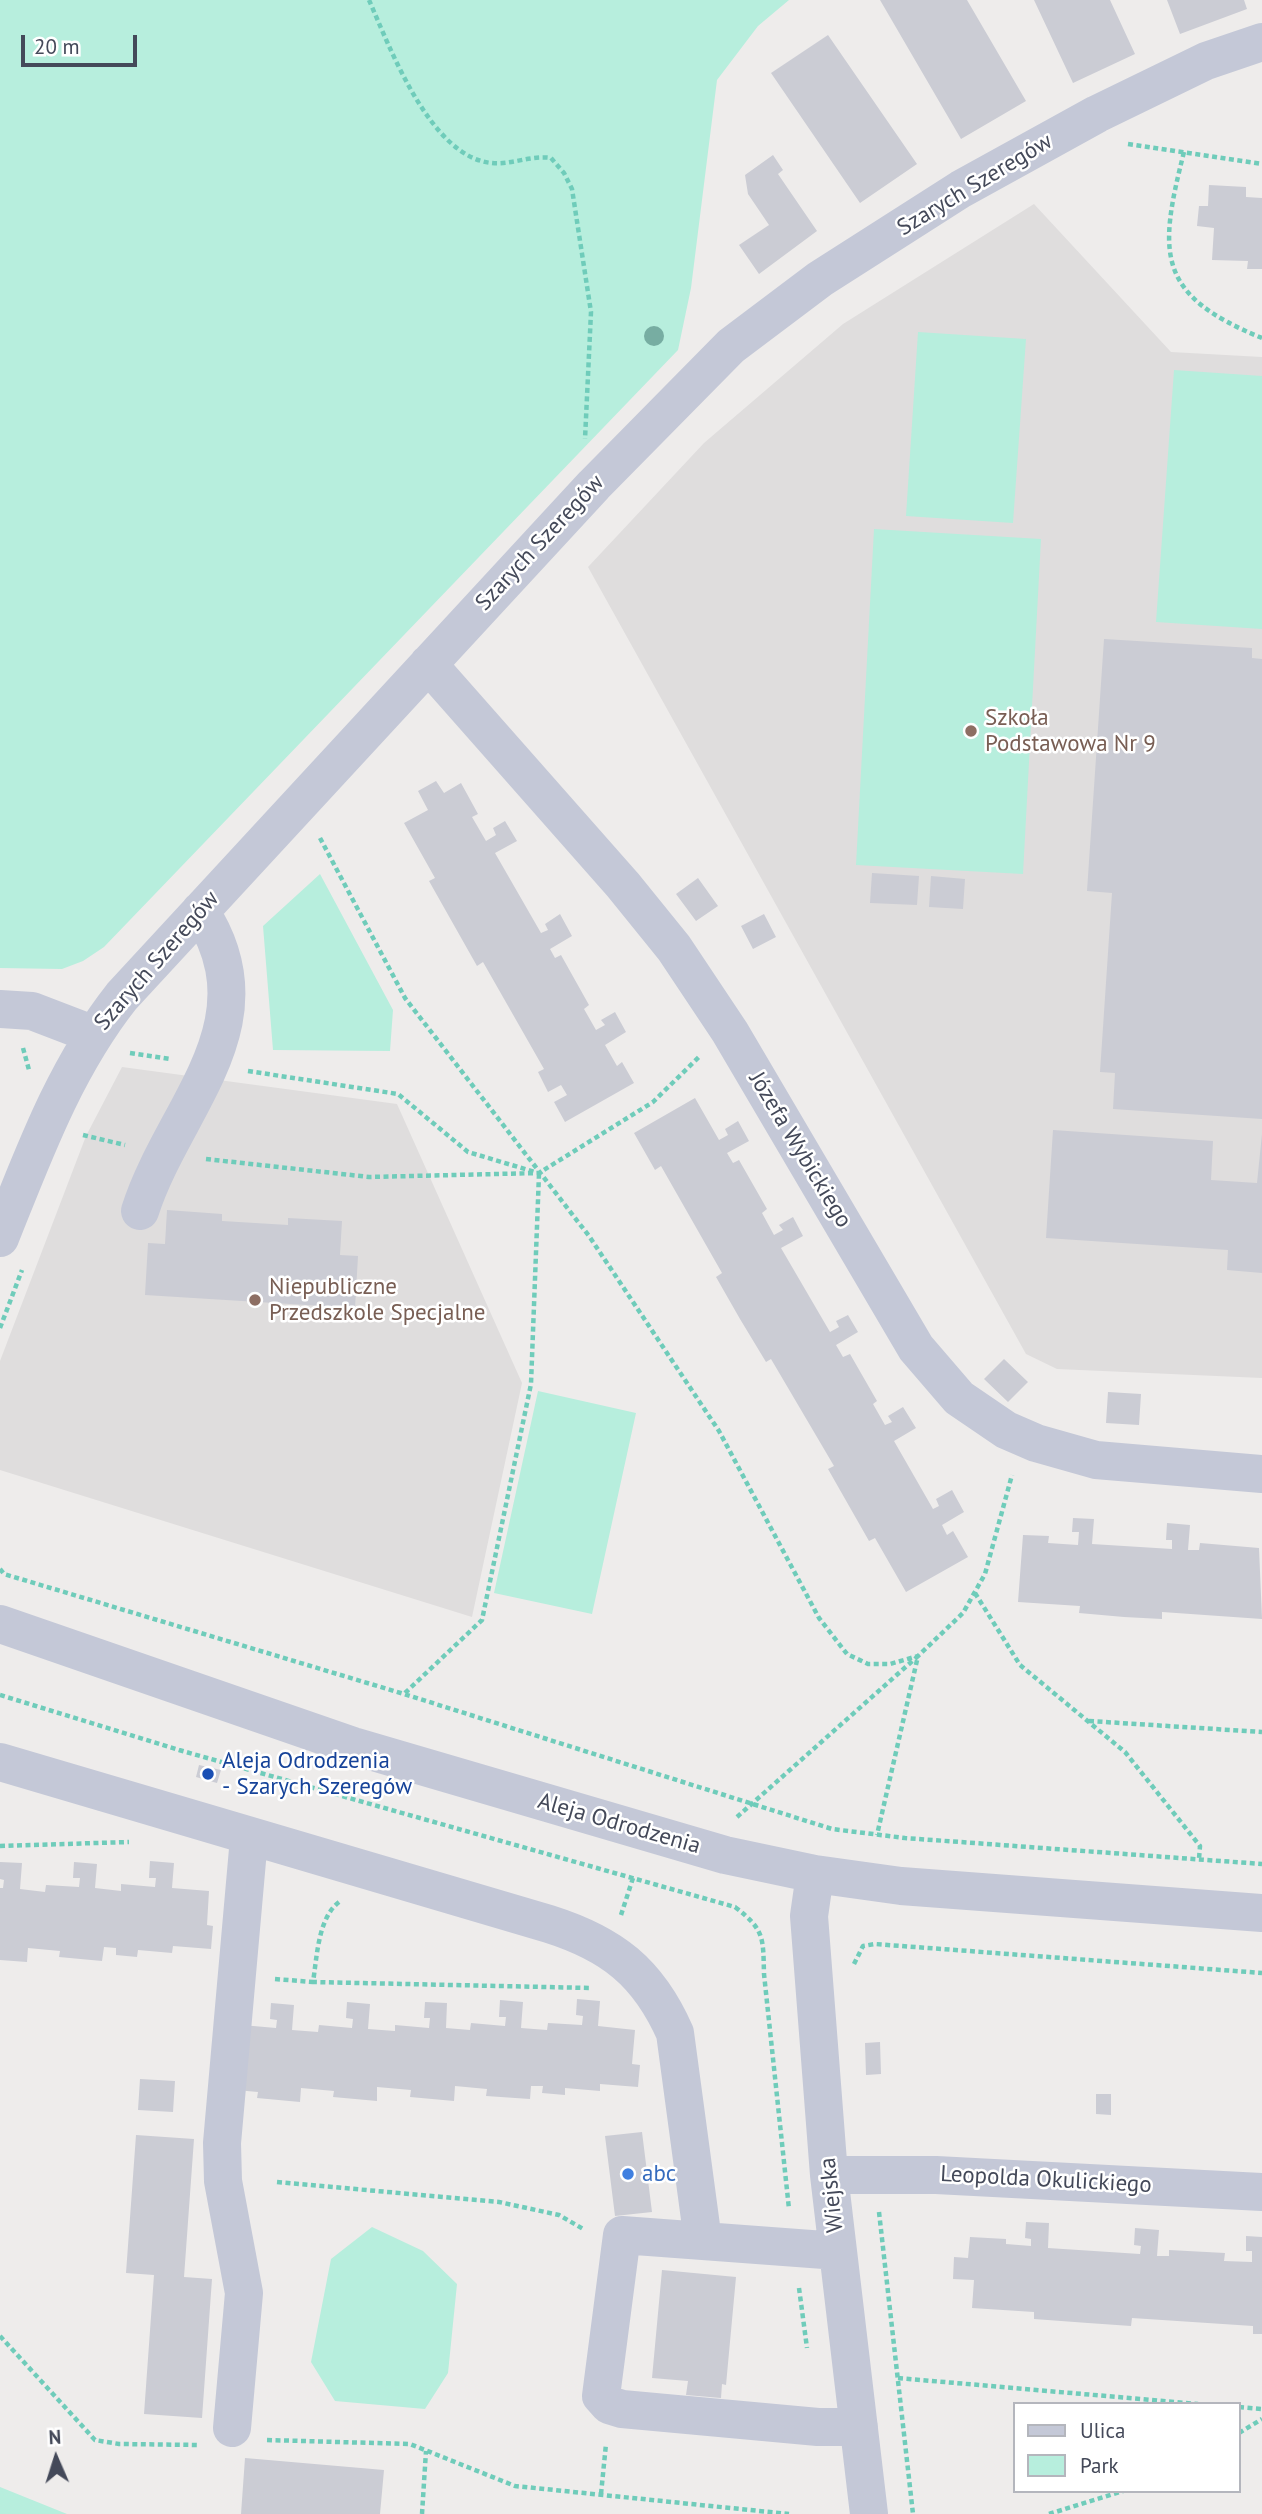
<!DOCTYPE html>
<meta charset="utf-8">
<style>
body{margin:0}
#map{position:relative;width:1262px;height:2514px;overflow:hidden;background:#eeeceb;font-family:"PT Sans",sans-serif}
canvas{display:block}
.legend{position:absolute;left:1013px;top:2402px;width:228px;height:91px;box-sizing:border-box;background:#fff;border:2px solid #b4b6bd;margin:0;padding:9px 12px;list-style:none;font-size:21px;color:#444959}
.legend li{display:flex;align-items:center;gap:14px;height:35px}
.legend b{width:35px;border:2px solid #b4b6bd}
.north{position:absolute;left:21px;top:2423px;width:70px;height:70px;-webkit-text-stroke:5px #fff;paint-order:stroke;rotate:357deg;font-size:19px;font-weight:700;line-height:28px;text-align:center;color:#444959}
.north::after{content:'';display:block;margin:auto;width:24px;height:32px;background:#444959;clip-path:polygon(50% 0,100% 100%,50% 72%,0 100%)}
.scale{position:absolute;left:21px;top:35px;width:116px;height:32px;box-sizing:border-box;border:4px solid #444959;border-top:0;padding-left:9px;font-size:21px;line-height:24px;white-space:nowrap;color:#444959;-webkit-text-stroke:5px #fff;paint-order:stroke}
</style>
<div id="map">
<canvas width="1262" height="2514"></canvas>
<ul class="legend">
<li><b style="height:9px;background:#c4c8d7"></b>Ulica</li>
<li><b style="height:19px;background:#b7eedd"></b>Park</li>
</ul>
<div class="north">N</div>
<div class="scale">20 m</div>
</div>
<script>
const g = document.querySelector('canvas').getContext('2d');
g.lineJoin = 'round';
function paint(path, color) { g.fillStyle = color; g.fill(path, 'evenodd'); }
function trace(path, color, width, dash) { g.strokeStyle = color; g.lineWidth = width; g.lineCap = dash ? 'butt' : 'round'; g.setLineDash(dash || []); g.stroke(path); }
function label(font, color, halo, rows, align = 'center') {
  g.font = font + ' "PT Sans",sans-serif'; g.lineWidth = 5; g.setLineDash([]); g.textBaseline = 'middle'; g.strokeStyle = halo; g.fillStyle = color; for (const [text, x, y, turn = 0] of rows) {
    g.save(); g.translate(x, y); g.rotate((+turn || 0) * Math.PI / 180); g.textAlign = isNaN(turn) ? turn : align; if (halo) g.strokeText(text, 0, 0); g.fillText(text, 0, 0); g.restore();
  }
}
paint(new Path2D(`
 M1034 204 1171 352 1262 357V1378L1057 1369 1026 1354 588 567 704 443 843 324Z
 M122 1067 397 1104 522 1383 472 1617 0 1470V1361L86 1136Z`), '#dfdddd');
paint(new Path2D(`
 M0 0H789L758 26 717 80 691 288 678 350 104 947 83 961 62 969 0 968Z
 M918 332 1026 339 1013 523 906 516Z
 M1174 370 1262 376V629L1156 622Z
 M874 529 1041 539 1023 874 856 865Z
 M320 874 393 1010 390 1051 273 1050 263 926Z
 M538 1391 636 1413 592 1614 494 1593Z
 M372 2227 423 2251 457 2284 448 2373 425 2409 335 2401 311 2362 331 2259Z
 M0 2487 67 2514H0Z`), '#b7eedd');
paint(new Path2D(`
 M880 0H967L1026 101 961 139Z
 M1034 0H1110L1135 54 1073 83Z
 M1167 0H1244L1247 9 1180 34Z
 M828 35 917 164 860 203 771 73Z
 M773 155 783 170 778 174 817 231 759 274 739 245 769 225 748 194 745 175Z
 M1209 185 1246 187V197L1262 198V269H1247L1248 261 1212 260 1214 228 1197 226 1199 206H1208Z
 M1104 639 1252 648V658L1262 659V1119L1113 1109 1115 1073 1100 1072 1112 893 1087 891Z
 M436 781 444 793 461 783 478 814 472 817 486 841 496 835 493 828 505 821 517 841 495 853 541 933 548 930 545 924 560 914 572 936 550 949 555 958 561 955 589 1005 584 1009 596 1030 605 1025 601 1020 615 1012 626 1032 605 1045 617 1066 622 1062 634 1083 565 1122 554 1102 567 1095 561 1085 548 1092 538 1072 544 1069 483 962 477 966 429 881 435 878 404 823 428 810 418 791Z
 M872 873 919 876 917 905 870 903Z
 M931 876 965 879 963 909 929 907Z
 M698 878 718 906 696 921 676 894Z
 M764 914 776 937 753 949 741 926Z
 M695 1098 719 1140 728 1135 725 1129 738 1121 749 1141 727 1153 733 1163 739 1160 767 1209 762 1213 774 1235 783 1230 779 1225 793 1217 803 1236 781 1248 830 1332 839 1327 836 1321 848 1315 858 1332 836 1345 843 1357 850 1354 877 1401 873 1404 885 1425 892 1422 888 1416 903 1407 916 1428 894 1441 933 1509 939 1506 936 1499 952 1490 964 1512 942 1525 947 1535 953 1531 968 1557 906 1592 875 1538 869 1541 828 1469 834 1466 771 1359 766 1362 740 1319 716 1277 722 1273 661 1166 655 1170 634 1133Z
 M1053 1130 1213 1141 1211 1180 1257 1183 1262 1134V1273L1227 1270 1228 1250 1046 1238Z
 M167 1210 222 1214V1221L288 1225V1218L342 1221 340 1255 358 1256 355 1308 145 1295 148 1243 165 1244Z
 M1004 1359 1028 1382 1008 1402 984 1379Z
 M1108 1392 1141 1394 1139 1425 1106 1423Z
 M1073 1518 1094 1519 1092 1544 1172 1549V1540H1166L1167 1523 1190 1525 1188 1550H1199L1200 1543 1259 1548 1262 1619 1162 1612V1619L1124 1617 1079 1613 1080 1606 1018 1602 1023 1535 1049 1536 1048 1543 1078 1545 1079 1532H1072Z
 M199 1765 221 1770 217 1783 196 1777Z
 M150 1861 174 1863 172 1888 209 1891 207 1925 213 1926 211 1949 173 1946 172 1953 138 1950 137 1957 116 1955V1948L104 1947 102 1961 59 1957 60 1951 28 1948 27 1962 0 1960V1888H3L4 1880 0 1879V1862L22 1863 20 1889 45 1892 46 1885 79 1887 80 1878H73L74 1862 97 1864 95 1888 121 1891V1884L155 1887 156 1878H149Z
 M577 1999 600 2001 598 2026 635 2030 632 2064 640 2065 638 2087 600 2084V2091L565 2088V2095L542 2093 543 2086H531L530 2099 486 2096 487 2089 455 2086 454 2101 410 2097 411 2090 377 2087V2101L333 2097 334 2091 301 2088 300 2102 257 2098 258 2092 236 2090 242 2025 276 2028 277 2020 270 2019 271 2003 294 2005 292 2030 318 2032 319 2025 352 2028 353 2019 346 2018 347 2002 370 2004 368 2029 395 2031V2025L429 2028 430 2018H424L425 2002 447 2003 446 2028 470 2030 471 2023 505 2026 506 2017H499L500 2000 523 2002 521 2028 547 2030 548 2023 582 2025 583 2016 576 2015Z
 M880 2042 881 2074 866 2075 865 2043Z
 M140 2079 175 2081 173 2112 138 2110Z
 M1096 2094H1111V2115L1096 2114Z
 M642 2132 652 2212 615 2216 605 2136Z
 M136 2135 194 2139 184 2277 212 2279 202 2418 144 2414 154 2275 126 2273Z
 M1026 2222 1049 2223 1048 2248 1140 2254 1141 2246 1134 2245 1135 2228 1159 2230 1157 2256H1169V2250L1225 2253 1224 2261 1252 2262V2251H1246V2236L1262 2237V2334H1253V2326L1132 2318 1131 2326 1088 2323 1034 2319V2312L972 2308 974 2280 953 2279 954 2257 968 2258 970 2237 1006 2239V2244L1031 2246V2239L1025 2238Z
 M662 2270 736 2277 726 2385 722 2384 721 2398 686 2395 688 2381 652 2378Z
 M245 2458 384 2470 380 2514H241Z`), '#cbccd4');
trace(new Path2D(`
 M369 0C390 48 431 158 492 163 511 165 531 155 551 158L564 173 572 189 591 312 585 439
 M1128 144 1262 164
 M1184 152C1158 254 1156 295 1262 338
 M320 838 405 998 589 1236 719 1431 819 1618 847 1654 868 1664H890L918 1656 963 1613 985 1574 1012 1475
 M23 1048 29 1070
 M130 1053 170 1059
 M248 1071 398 1094 468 1152 535 1172
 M83 1135 125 1145
 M206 1159 369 1177 539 1173 653 1102 700 1056
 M0 1328 22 1270
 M0 1569 4 1574 404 1694 832 1829 905 1838 1262 1864
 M975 1593 1020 1665 1125 1752 1200 1846 1199 1859
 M405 1693 482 1620 531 1384 539 1174
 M0 1695 179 1750 735 1907C765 1930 763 1938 764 1974L789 2209
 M1089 1721 1262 1732
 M737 1817 918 1656 877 1835
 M0 1846 129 1842
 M339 1902C318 1918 317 1957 313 1982L592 1988
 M621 1915 633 1878
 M854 1964 863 1946 875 1944 1262 1973
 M275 1979 313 1982
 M277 2182 499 2202 559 2215 585 2230
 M879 2212 913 2514
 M799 2288 807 2348
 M0 2336 95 2440 119 2444 200 2445
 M898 2378 1198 2404
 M1239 2407 1262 2409
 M1239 2433 1262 2419
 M267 2440 410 2444 515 2486 789 2514
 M601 2494 606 2444
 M422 2514 426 2451
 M1049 2514 1123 2491`), '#6fccba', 4.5, [5, 3.5]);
trace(new Path2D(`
 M428 664 623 885 674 948 730 1032 916 1348 959 1398 1006 1430 1036 1443 1096 1460 1262 1474
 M0 1009 32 1011 92 1034
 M140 1211C173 1107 274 1024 200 911
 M0 1238C34 1153 65 1068 122 996L594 485 731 346 820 279 961 189 1097 114 1206 61 1262 42
 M0 1624 353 1746 725 1855 815 1874 901 1886 1262 1913
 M0 1762 549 1924C612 1944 648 1972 675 2033L703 2241
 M815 1874 809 1916 829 2175 869 2514
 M829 2175H936L1262 2192
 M838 2251 622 2235 601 2396 609 2405 622 2409 818 2427H859
 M232 2428 244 2293 223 2181 222 2143 249 1838`), '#c4c8d7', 38);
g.fillStyle = '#77ada2';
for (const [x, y] of [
 [654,336]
]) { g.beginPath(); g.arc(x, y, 10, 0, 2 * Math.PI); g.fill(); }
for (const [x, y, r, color] of [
 [971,731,7,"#8d6e63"],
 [255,1300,7,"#8d6e63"],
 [208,1774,7,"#1a4fb4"],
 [628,2174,7,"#3f7fe0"]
]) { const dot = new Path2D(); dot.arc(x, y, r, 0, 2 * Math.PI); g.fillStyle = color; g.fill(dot); trace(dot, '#fff', 2.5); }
label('23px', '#444959', '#fff', [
 ["Szarych Szeregów",975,185,-31],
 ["Szarych Szeregów",540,543,-47],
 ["Szarych Szeregów",157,961,-49],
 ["Józefa Wybickiego",800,1150,59],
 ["Aleja Odrodzenia",619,1824,16],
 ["Leopolda Okulickiego",1046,2180,3],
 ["Wiejska",832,2195,-96]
]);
label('23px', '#785e54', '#fff', [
 ["Szkoła",985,718],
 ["Podstawowa Nr 9",985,744],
 ["Niepubliczne",269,1287],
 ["Przedszkole Specjalne",269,1313]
], 'left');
label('23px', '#164399', '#fff', [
 ["Aleja Odrodzenia",222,1761],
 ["- Szarych Szeregów",222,1787]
], 'left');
label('23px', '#366cbe', '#fff', [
 ["abc",642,2174]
], 'left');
</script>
